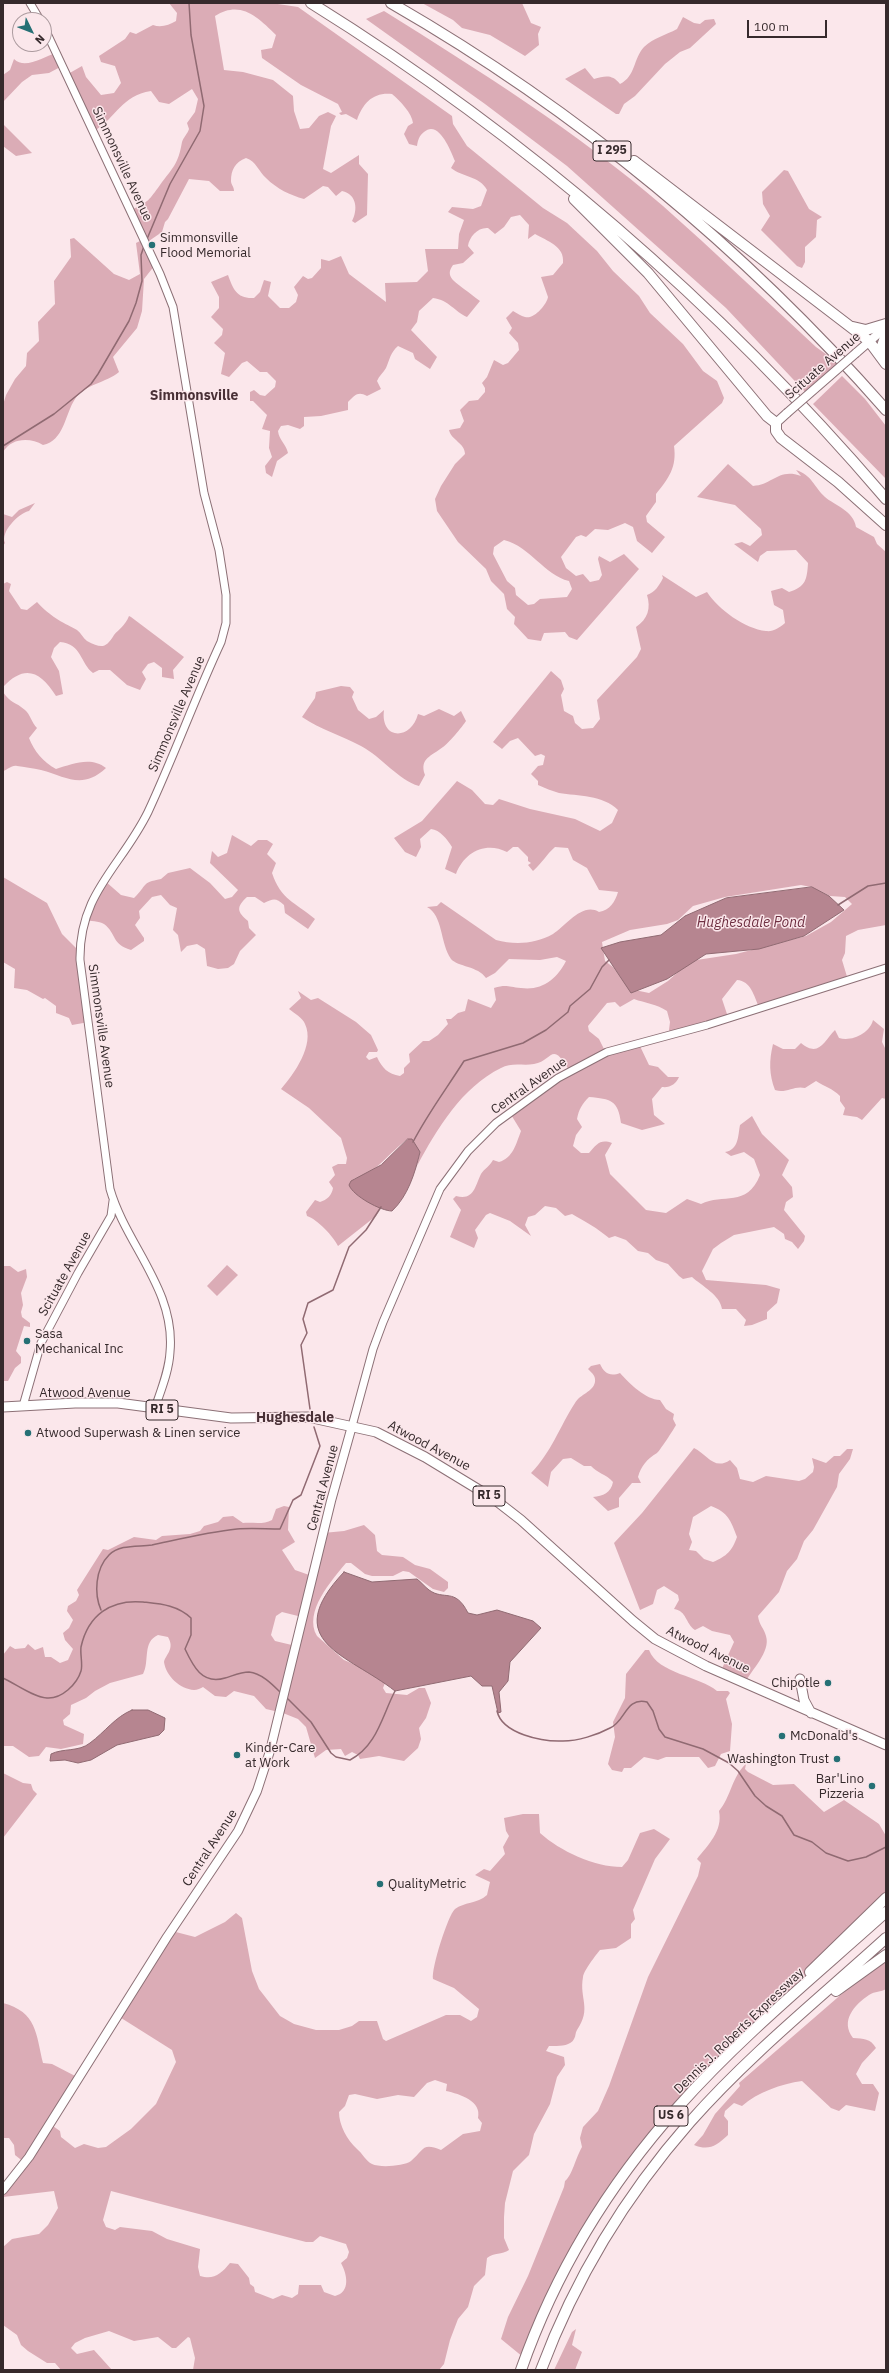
<!DOCTYPE html>
<style>
body{margin:0}
#map{position:relative;width:889px;height:2373px;overflow:hidden;background:#fbe7eb;font-family:"IBM Plex Sans",sans-serif}
canvas{display:block}
.frame{position:absolute;inset:0;border:4px solid #362a2c;pointer-events:none}
.north{position:absolute;left:12px;top:12px;width:40px;height:40px;box-sizing:border-box;background:#fbe7eb;border:1px solid #ac9b9f;border-radius:50%;rotate:133deg;font-size:11px;font-weight:700;line-height:16px;text-align:center;color:#362a2c}
.north::after{content:'';display:block;margin:auto;width:14px;height:18px;background:#267075;clip-path:polygon(50% 0,100% 100%,50% 72%,0 100%)}
.scale{position:absolute;left:747px;top:20px;width:80px;height:18px;box-sizing:border-box;border:2px solid #362a2c;border-top:0;padding-left:5px;font-size:12px;line-height:14px;white-space:nowrap;color:#362a2c;-webkit-text-stroke:3px #fbe7eb;paint-order:stroke}
</style>
<div id="map">
<canvas width="889" height="2373"></canvas>
<div class="frame"></div>
<div class="north">N</div>
<div class="scale">100 m</div>
</div>
<script>
const g = document.querySelector('canvas').getContext('2d');
g.lineJoin = 'round';
function paint(path, color) { g.fillStyle = color; g.fill(path, 'evenodd'); }
function trace(path, color, width, dash) { g.strokeStyle = color; g.lineWidth = width; g.lineCap = dash ? 'butt' : 'round'; g.setLineDash(dash || []); g.stroke(path); }
function label(font, color, halo, rows, align = 'center') {
  g.font = font + ' "IBM Plex Sans",sans-serif'; g.lineWidth = 3; g.setLineDash([]); g.textBaseline = 'middle'; g.strokeStyle = halo; g.fillStyle = color; for (const [text, x, y, turn = 0] of rows) {
    g.save(); g.translate(x, y); g.rotate((+turn || 0) * Math.PI / 180); g.textAlign = isNaN(turn) ? turn : align; if (halo) g.strokeText(text, 0, 0); g.fillText(text, 0, 0); g.restore();
  }
}
paint(new Path2D(`
 M169 3H271L298 7 452 116 453 124 467 146 543 208 567 223 597 251 613 271 639 296 650 313 683 344 703 371 717 381 724 398 722 403 674 446C677 467 669 478 656 494V502L646 516 647 522 665 537 652 553 637 541 633 527 625 523 608 530 595 529 586 537 581 535 576 537 561 557 566 568 576 576 583 574 590 582 599 580 602 575 598 559 599 556 610 562 624 554 639 569 577 640 569 637 565 632 544 633 541 641 528 639 514 624 515 617 507 609 504 594 491 581 486 569 458 542 437 511 435 499 441 486 455 464 465 454C465 443 451 440 449 430L460 428 464 421 460 410 469 401 478 400 485 392V388L482 383 487 377 494 360 503 365 508 363 519 350 518 343 509 333 512 328 506 318 513 311C517 313 521 316 525 317 534 320 547 304 548 297L541 277 553 275 563 263C565 246 547 241 535 234L528 239 529 225 520 215 511 217 504 227 495 234 488 228C478 227 469 237 468 246L474 253 463 263 453 265C444 277 456 282 464 289 470 293 474 297 480 301L467 317C455 312 449 300 433 298L419 311 417 322 411 330 437 357 430 369 415 359 413 353 398 346C390 353 390 359 386 368 383 373 379 376 377 381L381 389 367 396C358 391 355 395 348 402V410L321 416 304 417V426L300 429 288 425 281 426 278 431C279 440 286 444 288 453L277 461 272 477 266 473 265 466 272 457 269 448 270 431 262 429 267 415 253 401H250V392L254 390 260 395 265 396 275 387 276 381 267 372H260L247 361 242 363 229 377 221 374 225 353 214 343 222 335 223 329 211 317 219 308V297L211 282 228 275C233 289 237 299 254 298L260 292 264 280 271 282 268 296 280 308H289L296 302 298 295 294 287 303 276 308 279 312 278 321 268V259L329 261 341 256 349 274 386 302 385 283 417 282 428 271 425 249H458L459 234 464 220 448 212 452 207 473 209 481 206 487 190C480 176 462 177 451 168L455 161C451 152 439 119 424 132 419 136 418 140 417 146L409 144 404 134 408 126 413 123C412 113 400 101 392 94 373 92 363 103 357 120L346 114 341 115 339 113 342 112 338 104 301 85 262 58 261 50 272 48 276 35C257 16 240 0 215 16L224 70 243 72 273 80 293 96 294 111 300 129 309 128 319 116 328 112 336 116 331 126 323 169 331 173 359 155V164L368 174 367 215 355 223 352 221C358 210 357 194 342 191L336 196 328 187 323 186 304 199C290 195 277 189 266 178 259 172 256 161 246 158 235 162 231 170 231 181 231 185 234 186 234 191H220L209 181 189 179 168 219 165 222 162 232 146 243 155 265 144 279 142 311 137 328 113 357 119 372C106 383 85 384 75 399 65 414 64 441 43 445 30 437 11 438 3 452V405L6 395 15 379 26 366 27 353 39 341 38 322 55 304 54 281 71 257 70 239 74 238 114 274 129 280 140 274 136 243 144 239 131 210C149 202 149 200 160 185 173 167 178 165 182 142 183 138 188 133 189 129L187 123 195 112 198 99 192 89 169 104 159 102 151 91C121 96 118 116 94 131L68 74 82 66 86 77 101 95 114 93 121 83 115 66 101 62 99 56 125 39 130 32 136 34 153 25C161 28 169 25 176 21L177 13ZM504 540C531 547 544 575 569 581L572 589 567 597 540 599 534 604 528 605 516 595 515 588 507 581 493 554 494 547Z
 M422 3H522L531 23 541 27 538 34 539 45 525 56 490 35 462 28 453 20Z
 M384 11C480 71 577 132 663 206 715 252 765 300 816 347L841 365 807 394 726 308 567 166 485 104 366 19Z
 M683 17 694 23 700 24 705 20 714 19 716 24 690 48 680 52 665 64 635 96 624 104 619 114H616L565 79 585 68 594 79C605 76 612 74 620 84 636 76 633 59 644 47 653 38 666 35 677 29Z
 M56 53 62 66 49 73 32 75 22 82 3 102V75L10 70 14 59C25 70 43 57 56 53Z
 M3 124 32 153 16 156 3 146Z
 M784 170 788 171 809 209 822 217 817 220 816 237 805 247V262L802 268 797 266 761 230 770 216 763 204 762 192Z
 M842 376 865 399 886 426V479L813 404Z
 M728 464 753 486C773 485 778 468 801 476L796 470C812 475 814 487 825 497 834 505 854 511 856 527L874 537 877 544 886 552V925L858 930 846 936 845 953 842 960 848 980 759 1007C754 996 751 981 737 980L722 999 728 1017 672 1034 669 1030 670 1022 667 1011C657 1004 645 1003 634 999L620 1007 615 1002 607 1003 588 1026 589 1031 599 1039 605 1051 638 1042 649 1065 658 1067 668 1077H679C676 1084 670 1088 662 1087L652 1099 654 1115 665 1124 642 1130 621 1123C618 1100 611 1099 589 1097 582 1104 579 1109 577 1119L582 1127 576 1135 573 1146 581 1153H589C597 1144 600 1139 612 1143L605 1155 610 1174 646 1210 666 1213 687 1199 701 1204C723 1193 747 1208 760 1175L754 1159 744 1152 731 1156 725 1152C739 1150 738 1135 740 1125L752 1116 762 1134 789 1160 782 1175 792 1187 793 1197 786 1202 784 1210 805 1236 804 1241 798 1249 792 1242 785 1239 784 1234 774 1227 734 1235 721 1243 713 1249 702 1271 706 1280 766 1285 780 1289 777 1303 767 1312V1319L752 1325 744 1326 746 1320 736 1309H722C720 1295 702 1286 692 1277L683 1279 679 1276 668 1264 656 1260 648 1253 638 1251 626 1240 615 1236 609 1238C597 1228 586 1222 572 1214L565 1216 556 1208 545 1206 535 1215 528 1217 525 1225 531 1236 510 1221 490 1213 486 1215 475 1230 478 1238 474 1248 450 1237 461 1210 453 1199 456 1196C474 1201 475 1186 481 1174 484 1169 490 1166 493 1160L499 1162C513 1158 516 1144 521 1131L510 1113 569 1070C551 1040 553 1061 534 1064 523 1066 511 1062 501 1068 462 1087 437 1129 417 1166L420 1152 408 1139C389 1152 377 1173 354 1179L381 1207 376 1216 338 1246C334 1237 317 1219 307 1216L306 1212 315 1200 320 1202C327 1200 332 1195 333 1188L329 1182 335 1175 332 1167 338 1164H346L347 1158 341 1138 309 1108 281 1089C294 1074 315 1045 305 1024 303 1018 294 1013 289 1009L301 998 298 991 311 1000 318 998 356 1022 371 1035 378 1050 377 1052H369L366 1057 369 1060 377 1057C382 1068 388 1074 400 1076L404 1073V1068L410 1062 409 1054 423 1041H429L438 1035 448 1024 446 1019H451L458 1013 465 1011 468 999 491 1008 496 1000 494 988C507 984 508 987 521 988 542 991 557 979 566 961L557 957 540 960 509 959 495 973 486 978C478 966 458 967 451 959 440 943 443 915 427 907L437 906 441 902 496 940C515 945 535 944 553 934 566 926 582 902 599 912 610 910 615 902 618 892L599 890 587 868 573 860 568 848 555 847C546 855 543 862 533 871L528 865 531 863 528 861V857L518 847H513L507 852C486 841 464 852 456 874L445 869 452 847C447 839 440 830 431 829L420 839 421 847 416 857 405 852 394 838 422 821 457 781 472 790 485 804 493 805 499 799 530 809 575 819 600 831 612 823 618 810C603 795 578 796 559 793 552 791 545 788 538 785V781L531 774 538 766 543 765 545 756 541 754 535 756 518 738 510 741 502 749 493 742 551 671 561 680 564 689 561 695 564 711 573 716 575 723 582 729 593 728 600 719 597 700 637 657 641 649 636 627C648 619 651 608 647 595 655 592 659 586 663 578L662 575 696 597 707 592C718 609 745 629 766 631 773 632 779 628 785 623L783 610 774 605 771 591 782 588 789 592C806 587 807 579 808 563L796 550 767 551 760 556 758 562 734 544 742 542 750 546 762 535 761 529 735 505 697 497ZM801 885 811 887 830 896 845 897 852 904 831 922 806 936 736 954 690 961 668 981 649 993 630 989 613 967 605 961 602 942 630 930 667 924 678 920 693 906 725 897Z
 M35 503 29 511C19 513 0 532 5 543L3 546V514L12 517 19 510Z
 M7 582 11 584 9 591 21 609 27 610 37 602C51 617 60 621 77 630 81 633 83 638 87 641 102 649 106 648 114 635 119 629 125 626 129 616L131 617 184 657 173 670 174 679 162 677V668L154 662 148 664 142 672 146 679 140 690 127 685 110 670H99L93 673C80 663 82 644 60 642L54 648 51 657 59 671 63 694 56 696C41 672 25 663 3 687V584Z
 M341 686 350 687 354 692 352 697 358 710 369 719 376 717 384 710C380 740 411 741 418 714L424 716 439 709 454 716 461 711 466 721C463 726 447 745 443 747 432 756 419 758 425 775L419 786C398 780 382 757 361 746 341 735 321 730 302 717L315 698 316 692Z
 M3 692C10 703 16 702 25 710 30 714 32 723 37 728L29 738C34 751 43 762 56 769 72 764 91 756 106 768 82 790 67 777 41 770 33 768 24 767 17 766 11 765 8 770 3 771Z
 M232 835 251 846 258 840H267L273 844 267 854 276 863 272 873C281 900 295 902 315 919L308 929 285 913 284 905C276 898 274 898 264 903L255 897H247C236 907 237 912 248 921L249 928 256 935 240 951 234 964 228 968 218 969 207 966 205 949 197 944 187 946 181 952 178 935 173 930 177 908 170 905 161 895 152 897 139 911 140 918 135 925 144 938V941L131 950C111 944 117 934 104 924 99 921 90 921 85 920L105 881 121 895 134 898C148 885 140 883 161 879L168 873 190 868 210 883 225 899 232 897 238 890 210 863 212 851 218 857 227 853Z
 M3 877 47 903 62 934 78 950 89 1022 72 1025 69 1018 56 1013V1006L45 998 43 999 27 990 14 988 15 969 3 962Z
 M873 1020 884 1029 882 1042 886 1050V1099L882 1098 862 1120 857 1117 843 1115 845 1108 840 1101V1096C832 1088 825 1087 816 1081L805 1088C794 1085 786 1094 775 1090 769 1074 769 1061 773 1044L783 1049H795L801 1043C819 1058 824 1041 835 1030L839 1038C852 1042 870 1033 873 1020Z
 M227 1265 238 1275 217 1296 207 1286Z
 M3 1266H10L18 1272 26 1269 27 1277 21 1293 23 1305 21 1312 22 1317 30 1323V1327L24 1326 16 1351 21 1357V1363L15 1368 8 1381H4Z
 M600 1364C604 1373 610 1377 620 1373 629 1383 646 1400 660 1400L666 1409 674 1414 673 1419 676 1425C674 1429 659 1452 657 1453 647 1459 641 1466 638 1477L641 1483H632L619 1498V1507L608 1511 593 1497C603 1496 611 1493 613 1482 606 1474 597 1473 591 1466H584L571 1458 563 1459 551 1472 548 1487 531 1473C551 1453 560 1426 575 1403 580 1394 593 1392 595 1382 596 1376 592 1373 588 1369L591 1366Z
 M694 1448C707 1454 714 1471 730 1460L737 1468 740 1479 753 1482 766 1476 799 1481 805 1479 813 1472 814 1467 812 1458 826 1463 834 1456H840L847 1449H853L850 1459 839 1474 837 1487 813 1530 804 1541 797 1559 787 1571 779 1592 758 1616C759 1625 764 1628 766 1636 771 1652 751 1670 745 1683L720 1673 734 1642 730 1635 712 1631 703 1626 695 1630C685 1623 687 1611 674 1609L679 1600 678 1595 664 1586 657 1590 653 1604 640 1610 614 1543 642 1513ZM711 1506C728 1512 731 1521 737 1537 732 1551 727 1556 713 1562L704 1559 696 1551 689 1550 692 1542 689 1534 693 1517Z
 M284 1506 289 1507 288 1530 295 1542 282 1550 295 1570 312 1576 323 1533 344 1531 364 1525 375 1535 377 1551 382 1555 403 1557 415 1565 430 1569 448 1582V1588L444 1592 433 1589 409 1572 403 1571 393 1576H372L365 1574 351 1563H346C332 1580 303 1612 317 1636L344 1660 377 1674 385 1683 383 1688 386 1693 407 1695 419 1688H425L431 1703 426 1718 419 1728 421 1739 418 1748 404 1761 379 1756 360 1759 358 1755 352 1752 345 1756 341 1749 326 1750 315 1758 306 1727 298 1719 283 1713 266 1709 254 1696 234 1691 226 1697 215 1696 203 1687C201 1688 197 1690 194 1690 180 1689 166 1676 164 1662 166 1654 175 1649 168 1637L158 1635C142 1642 150 1661 143 1674L110 1683 95 1691 86 1698 71 1705 70 1714 63 1720 64 1725 84 1734 83 1744 61 1749 46 1747 39 1756 29 1757 13 1746H3V1655L10 1646 15 1649 25 1648 28 1644 35 1650 43 1647 45 1657H51L60 1663 68 1660 73 1649 65 1640 63 1633 69 1628 73 1620 67 1611 68 1606 76 1601 79 1595 77 1590 103 1549 108 1550 134 1537 156 1540 162 1536 190 1534 200 1531 204 1526 218 1522 223 1517 233 1516 243 1523C253 1522 263 1525 272 1520L276 1509ZM282 1612 302 1617 296 1646 275 1641 271 1635 276 1616Z
 M645 1650H649C658 1674 700 1676 717 1691H728L730 1693 726 1699 732 1724 730 1751 721 1754 715 1766 708 1768 699 1757H666L658 1760 644 1757 631 1768H624L622 1772 612 1770 608 1764 615 1737 613 1722 625 1698 626 1674Z
 M746 1764 745 1769 748 1772 773 1785 794 1784 824 1812 844 1800 879 1824 886 1836V1896L710 2069 612 2189 523 2357 501 2339 508 2317 528 2276 564 2187 565 2181C572 2176 576 2157 582 2147L580 2138 583 2127 598 2111 609 2086 648 1977 698 1876 701 1863 697 1859C708 1845 723 1831 719 1811 731 1797 732 1776 746 1764Z
 M3 1773 23 1783 31 1784 33 1790 37 1794 3 1838Z
 M523 1814H539L540 1833C560 1851 594 1867 622 1867L628 1860 640 1833 654 1829 670 1839 655 1859 633 1910 635 1919 631 1924V1938L616 1948 600 1950C596 1955 584 1970 583 1977 579 1999 592 2008 577 2030 575 2033 576 2036 574 2039 570 2047 556 2046 549 2046L546 2051 564 2057 565 2065 557 2077 550 2104 534 2134 529 2155 513 2171 505 2203 504 2217V2238L509 2250C502 2255 494 2252 487 2258L485 2275 474 2286 468 2307 458 2319 450 2340 444 2364 439 2370H193L195 2358 190 2338 188 2337 176 2348H172L158 2337 134 2341 109 2331 85 2338 75 2343 71 2348 77 2354 94 2350 112 2370H61L55 2363H47L28 2351 21 2345 17 2335 3 2325V2247L12 2239 39 2234 48 2225 58 2208 54 2191 3 2197V2190L25 2163 15 2155 14 2145 9 2138H3V2003C37 2012 36 2034 43 2063L52 2064 79 2078 50 2124 60 2131 61 2137 75 2148 84 2144 98 2148 106 2147 131 2129 156 2104 176 2062 172 2050 118 2016 172 1931 195 1937 225 1922 236 1913 242 1918 252 1971 259 1989 280 2016 294 2024 316 2030H339L352 2026 359 2021H377L383 2039 386 2041 446 2015H460L471 2021 477 2017 479 2009 454 1988 433 1979C431 1969 448 1915 455 1909 464 1902 477 1904 487 1895L490 1882 475 1875 484 1869 490 1871 505 1854 503 1847 509 1836 506 1831 504 1818ZM435 2080 447 2084 446 2091C460 2094 482 2101 478 2118L482 2123 480 2131 463 2134 441 2150C422 2142 424 2150 411 2161 404 2166 380 2168 372 2164 366 2161 362 2153 357 2149 347 2140 339 2125 339 2112L345 2106 349 2095 355 2094 377 2099 398 2095 414 2097 427 2083ZM111 2191 306 2242H313L320 2236 346 2244 349 2252 347 2258 341 2263C347 2274 351 2292 335 2296L324 2292 321 2285H299L298 2294 292 2298 282 2295 273 2299 255 2292 254 2287 250 2284 249 2278 238 2264 230 2263C221 2274 214 2280 200 2276L198 2267 200 2249 167 2239 152 2231 120 2227 115 2230 106 2227 103 2220Z
 M886 1958V1989C881 1992 875 1991 869 1995 854 2005 840 2021 853 2038 864 2039 870 2038 876 2048L862 2063 856 2074 862 2084H873L879 2093 875 2111 846 2105 839 2111 831 2108 802 2081C781 2084 758 2092 742 2106L734 2103 725 2111 724 2116 728 2121V2135C716 2146 709 2151 694 2145L703 2135 715 2114 740 2086 739 2083 874 1966Z
 M576 2329 572 2345 582 2352 575 2370H554L572 2332Z`), '#dbacb6');
const water = new Path2D(`
 M812 887 829 896 844 910 804 936 759 949 706 954 667 979 631 993 601 948 620 942 661 935 685 916 726 898Z
 M408 1139H412L420 1152C415 1173 408 1196 392 1211 381 1211 353 1196 349 1185L351 1181 381 1165Z
 M344 1572 372 1582 417 1579C421 1582 425 1587 429 1590 444 1601 455 1587 468 1613L477 1615 497 1610 533 1621 541 1628 510 1662 508 1681 499 1692 501 1712 498 1713 492 1686H482L471 1676 395 1691C348 1654 278 1642 344 1572Z
 M132 1710H148L165 1718 164 1730 159 1735 117 1745 91 1760 78 1763 65 1760 50 1761 51 1754C63 1748 79 1752 90 1743 105 1732 115 1717 132 1710Z`);
paint(water, '#b68590');
trace(water, '#906a72', 1);
trace(new Path2D(`
 M147 239 170 184 200 131 204 106 191 35 189 3
 M3 446 54 414 91 384 98 374 129 321 136 303 142 281 141 255 144 246
 M838 905 868 886 886 883
 M413 1142C428 1113 447 1088 464 1061L523 1043 546 1030 568 1012 570 1006 590 989 602 967 609 960
 M310 1409 301 1345 307 1333 303 1319 308 1303 333 1290 349 1247 366 1230 381 1207
 M101 1610C94 1594 95 1569 109 1555 120 1544 138 1547 152 1545 180 1539 208 1532 237 1529 251 1528 266 1529 280 1529L293 1500 301 1495 320 1446 314 1427
 M3 1678C16 1684 33 1697 47 1698 62 1699 77 1684 81 1671 83 1664 80 1655 81 1647 88 1615 111 1599 143 1602 161 1604 177 1605 191 1618V1635L185 1649C193 1666 202 1685 225 1678 232 1676 241 1672 249 1672 261 1673 272 1684 280 1692
 M288 1699 311 1722 331 1753 336 1757 350 1760C377 1746 382 1716 395 1691
 M497 1711C502 1734 543 1742 563 1741 578 1741 597 1735 610 1728 626 1721 625 1697 647 1702L653 1711 659 1729 665 1737 703 1749 729 1763 738 1771 755 1796 766 1806 782 1816 794 1835 812 1842 826 1853 848 1861 866 1857 886 1847`), '#906a72', 1.5);
const tertiary = new Path2D(`
 M30 3 40 20
 M44 27 160 274 173 307 204 493 219 550 226 595V623L221 642C195 698 174 756 148 812 121 867 79 893 80 960L110 1189C126 1245 176 1290 170 1352 169 1371 161 1390 155 1408
 M23 1406 41 1343 78 1273 111 1216 113 1201
 M352 1426 373 1349 383 1322 440 1189 468 1151 496 1123 558 1078 607 1052 707 1025 886 968`);
const secondary = new Path2D(`
 M856 353 886 327
 M776 423 787 413
 M3 2190 29 2157 167 1937 238 1831 257 1791 270 1751 331 1501 352 1426`);
const primary = new Path2D(`
 M3 1407 75 1403H118L231 1418 308 1417 376 1432 425 1457 494 1499 521 1520 633 1621 655 1639 706 1666 886 1745
 M800 1679 804 1700 811 1713`);
const motorway = new Path2D(`
 M311 3C528 138 720 305 886 499
 M391 3C577 110 745 249 886 410
 M634 161 869 341 886 364
 M574 199 648 273 767 416 776 423V431L781 438 838 482 886 525
 M853 327 866 330 886 324
 M883 358 882 346 886 334
 M810 1972 886 1898
 M836 1991 886 1955
 M521 2370C555 2273 610 2183 678 2107 741 2036 816 1975 886 1912
 M541 2370C575 2279 626 2195 690 2122 749 2055 820 1998 886 1938`);
trace(tertiary, '#8c7076', 9);
trace(secondary, '#8c7076', 10);
trace(primary, '#8c7076', 11);
trace(motorway, '#8c7076', 12);
trace(tertiary, '#fff', 7);
trace(secondary, '#fff', 8);
trace(primary, '#fff', 9);
trace(motorway, '#fff', 10);
const secondaryBridge = new Path2D(`
 M787 413 856 353`);
trace(secondaryBridge, '#8c7076', 10, []);
trace(secondaryBridge, '#fff', 8);
for (const [x, y, r, color] of [
 [152,245,4,"#267075"],
 [27,1341,4,"#267075"],
 [28,1433,4,"#267075"],
 [828,1683,4,"#267075"],
 [782,1736,4,"#267075"],
 [237,1755,4,"#267075"],
 [837,1759,4,"#267075"],
 [872,1786,4,"#267075"],
 [380,1884,4,"#267075"]
]) { const dot = new Path2D(); dot.arc(x, y, r, 0, 2 * Math.PI); g.fillStyle = color; g.fill(dot); trace(dot, '#fbe7eb', 1.5); }
for (const [x, y, w] of [
 [612,151,38],
 [162,1410,32],
 [489,1496,32],
 [671,2116,34]
]) { const box = new Path2D(); box.roundRect(x - w / 2, y - 10, w, 20, 3); g.fillStyle = '#fbe7eb'; g.fill(box); trace(box, '#362a2c', 1); }
label('bold 12px', '#362a2c', null, [
 ["I 295",612,151],
 ["RI 5",162,1410],
 ["RI 5",489,1496],
 ["US 6",671,2116]
]);
label('13px', '#362a2c', '#fbe7eb', [
 ["Simmonsville Avenue",122,164,65],
 ["Scituate Avenue",823,366,-41],
 ["Simmonsville Avenue",177,714,-67],
 ["Simmonsville Avenue",101,1026,82],
 ["Central Avenue",529,1086,-35],
 ["Scituate Avenue",65,1274,-61],
 ["Atwood Avenue",85,1393],
 ["Atwood Avenue",429,1446,28],
 ["Central Avenue",323,1488,-75],
 ["Atwood Avenue",708,1650,26],
 ["Central Avenue",210,1848,-57],
 ["Dennis J. Roberts Expressway",739,2031,-44]
]);
label('13px', '#362a2c', '#fbe7eb', [
 ["Simmonsville",160,238],
 ["Flood Memorial",160,253],
 ["Sasa",35,1334],
 ["Mechanical Inc",35,1349],
 ["Atwood Superwash & Linen service",36,1433],
 ["Chipotle",820,1683,"right"],
 ["McDonald's",790,1736],
 ["Kinder-Care",245,1748],
 ["at Work",245,1763],
 ["Washington Trust",829,1759,"right"],
 ["Bar'Lino",864,1779,"right"],
 ["Pizzeria",864,1794,"right"],
 ["QualityMetric",388,1884]
], 'left');
label('bold 14px', '#493036', '#fbe7eb', [
 ["Simmonsville",194,396],
 ["Hughesdale",295,1418]
]);
label('italic 14px', '#6f3042', '#fbe7eb', [
 ["Hughesdale Pond",751,923]
]);
</script>
